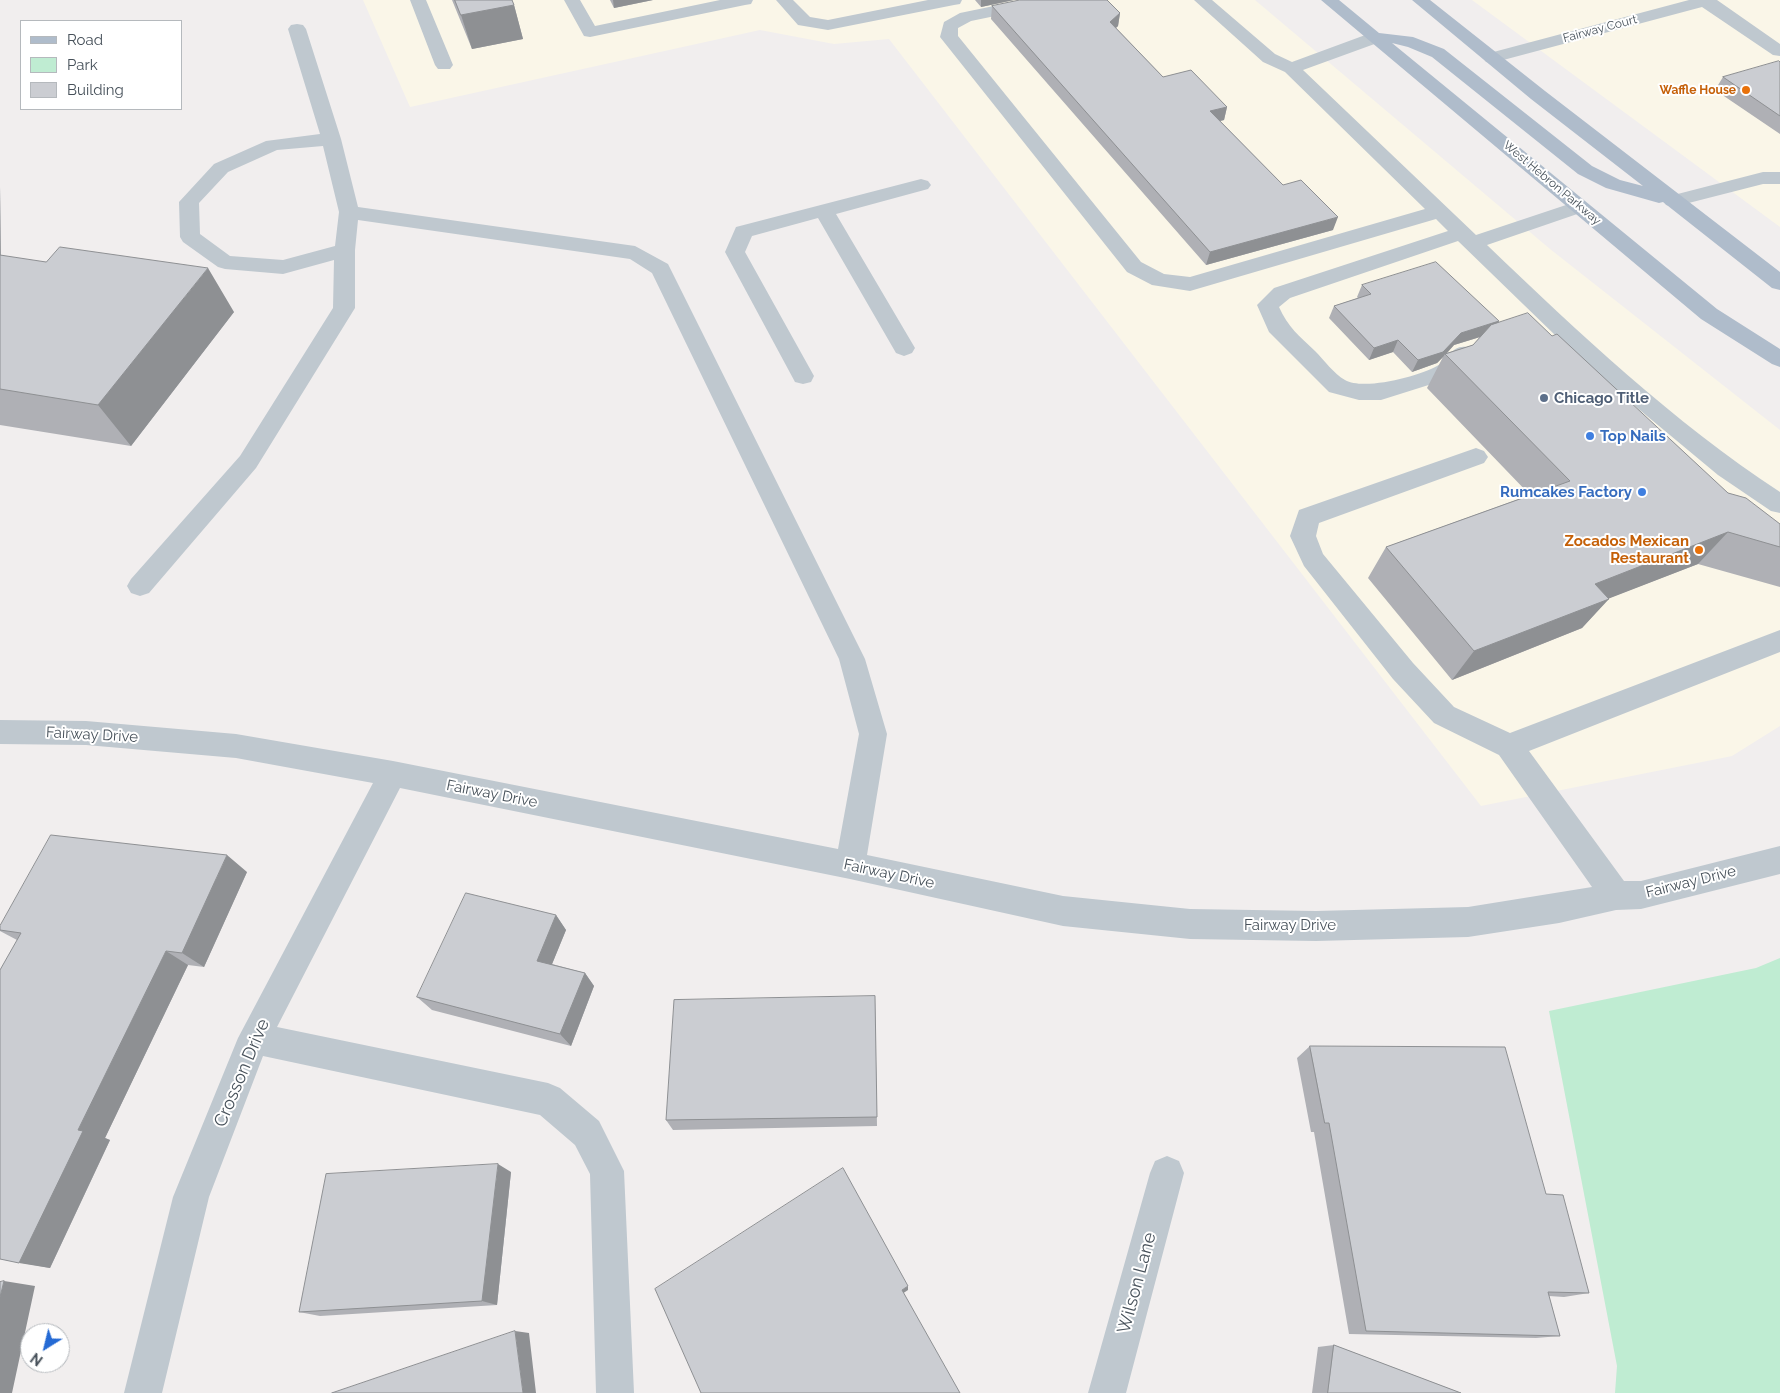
<!DOCTYPE html>
<style>
body{margin:0}
#map{position:relative;width:1780px;height:1393px;overflow:hidden;background:#f1eeee;font-family:Raleway,sans-serif}
canvas{display:block}
.legend{position:absolute;left:20px;top:20px;width:162px;height:90px;box-sizing:border-box;background:#fff;border:1px solid #b5b9bd;margin:0;padding:6px 9px;list-style:none;font-size:15px;color:#47515a}
.legend li{display:flex;align-items:center;gap:10px;height:25px}
.legend b{width:25px;border:1px solid #b5b9bd}
.north{position:absolute;left:20px;top:1323px;width:50px;height:50px;box-sizing:border-box;background:#fff;border:1px solid #b5b9bd;border-radius:50%;rotate:216deg;font-size:14px;font-weight:700;line-height:20px;text-align:center;color:#47515a}
.north::after{content:'';display:block;margin:auto;width:18px;height:22px;background:#256ad4;clip-path:polygon(50% 0,100% 100%,50% 72%,0 100%)}
</style>
<div id="map">
<canvas width="1780" height="1393"></canvas>
<ul class="legend">
<li><b style="height:6px;background:#afbccb"></b>Road</li>
<li><b style="height:14px;background:#bfecd2"></b>Park</li>
<li><b style="height:14px;background:#cbcdd2"></b>Building</li>
</ul>
<div class="north">N</div>
</div>
<script>
const g = document.querySelector('canvas').getContext('2d');
g.lineJoin = 'round';
function paint(path, color) { g.fillStyle = color; g.fill(path, 'evenodd'); }
function trace(path, color, width, dash) { g.strokeStyle = color; g.lineWidth = width; g.lineCap = dash ? 'butt' : 'round'; g.setLineDash(dash || []); g.stroke(path); }
function label(font, color, halo, rows, align = 'center') {
  g.font = font + ' Raleway,sans-serif'; g.lineWidth = 4; g.setLineDash([]); g.textBaseline = 'middle'; g.strokeStyle = halo; g.fillStyle = color; for (const [text, x, y, turn = 0] of rows) {
    g.save(); g.translate(x, y); g.rotate((+turn || 0) * Math.PI / 180); g.textAlign = isNaN(turn) ? turn : align; if (halo) g.strokeText(text, 0, 0); g.fillText(text, 0, 0); g.restore();
  }
}
paint(new Path2D(`
 M363 0H1255L1550 249 1780 430V726L1732 756 1481 806 889 39 834 44 760 30 410 107Z
 M1472 0H1780V227Z`), '#faf6e8');
paint(new Path2D(`
 M1780 958V1393H1615L1617 1366 1549 1011 1756 968Z`), '#bfecd2');
paint(new Path2D(`
 M410 0H426L453 65 450 69H438L435 65Z
 M564 0H580L595 26 720 0H753L751 4 745 5 590 37 584 36Z
 M776 0H793L810 17 828 20 928 0H962L960 4 954 5 828 30 798 25Z
 M1023 0H1055L1053 4 971 21 958 28V36L1141 262 1164 274 1190 277 1425 209 1285 72 1263 62 1194 0H1212L1275 54 1292 62 1368 34H1380L1383 38 1380 42 1303 70 1476 235 1572 203 1579 201 1586 203 1589 207 1586 211 1487 245C1580 334 1672 421 1780 492V513L1771 511 1718 475 1588 367 1458 241 1290 298 1279 307C1288 327 1299 336 1315 351 1324 360 1334 374 1345 380 1364 391 1419 376 1437 366 1451 358 1452 342 1471 348L1474 353 1454 377 1381 400H1359L1329 392 1269 332 1257 305 1274 288 1448 231 1436 219 1190 291 1152 285 1127 272 940 37 944 22 960 13Z
 M1689 0H1717L1780 44V56L1773 55 1702 7 1492 63 1486 62 1483 58 1486 54Z
 M297 24 303 25 306 29 341 139 358 207 635 246 668 264 865 659 887 734 867 855 1063 896 1190 909 1316 911 1468 907 1592 887 1499 755 1434 723 1393 679 1304 566 1290 536 1299 510 1476 448 1484 451 1488 457 1484 463 1319 523 1316 536 1323 554 1413 663 1454 707 1510 733 1780 630V652L1529 751 1624 881H1641L1780 846V874L1641 909 1616 910 1559 923 1468 937 1316 941 1190 939 1063 926 850 879 400 788 277 1027 548 1083 560 1088 599 1121 624 1171 634 1393H596L590 1174 575 1145 540 1115 263 1056 209 1197 162 1393H124L173 1197 238 1038 373 783 236 758 86 745 0 744V720L86 721 236 734 393 761 838 849 859 734 839 659 652 273 630 259 358 220 355 250V308L256 468 149 593 140 596 131 593 127 586 131 579 240 456 333 308 334 260 283 274 225 269 218 267 183 242 180 237 179 202 214 164 266 141 320 134 288 29 291 25ZM323 146 339 212 335 246 283 260 230 256 200 234 199 203 228 172 277 150Z
 M1763 172H1780V184H1763L1673 207 1666 205 1663 201 1666 197Z
 M921 179 928 181 931 185 928 189 836 214 915 348 912 353 904 356 896 353 818 218 752 236 745 252 814 376 811 382 803 384 795 382 725 252 736 227Z
 M1167 1156 1179 1161 1184 1173 1126 1393H1088L1150 1173 1155 1161Z`), '#bfc8cf');
paint(new Path2D(`
 M1321 0H1339L1379 33 1413 37 1444 49 1592 166 1620 180 1643 186 1531 99 1412 0H1430L1545 91 1780 272V290L1772 288 1663 202 1659 203 1606 188 1578 174 1432 57 1408 47 1392 43 1717 309 1780 349V367L1772 364 1701 319Z`), '#afbccb');
paint(new Path2D(`
 M452 0H512L514 5 523 39 472 49Z
 M610 0H653L614 8Z
 M975 0H1014L981 7Z
 M992 6 1120 13 1118 26 1116 28 1163 77 1227 107 1224 120 1220 121 1283 185 1333 230 1206 265 991 19Z
 M1780 62V134L1715 90 1723 77Z
 M0 187 1 255 234 312 131 446 0 425Z
 M1362 285 1499 322 1728 493 1780 524V587L1698 564 1609 598 1582 628 1452 680 1368 578 1386 547 1530 495 1427 388 1443 357 1437 363 1412 372 1393 352 1369 360 1329 318 1334 306 1358 298 1357 297ZM1480 337 1473 345 1447 353 1454 345Z
 M247 872 204 967 188 965 105 1138 110 1140 50 1268 0 1259 17 940 0 931V926Z
 M556 915 566 930 552 964 585 973 594 986 571 1046 432 1010 417 997Z
 M875 996 877 1126 673 1130 666 1120Z
 M1310 1046 1546 1194 1589 1293 1564 1297 1549 1296 1560 1336 1536 1338 1349 1334 1314 1132H1311L1297 1058Z
 M511 1172 497 1305 320 1316 299 1312Z
 M1334 1345 1461 1393H1312L1318 1347Z`), '#afb0b5');
paint(new Path2D(`
 M613 0H653L614 8Z
 M981 0H1014L981 7Z
 M514 5 523 39 472 49 461 15Z
 M1120 13 1118 26 1108 35 1110 22Z
 M1227 107 1224 120 1207 124 1210 111Z
 M0 186 1 294 0 293Z
 M1338 217 1333 230 1206 265 1210 252Z
 M208 268 234 312 131 446 98 405Z
 M1499 321 1493 333 1454 345 1445 355V354L1443 357 1437 363 1412 372 1418 360 1461 333Z
 M1398 340 1393 352 1369 360 1374 348Z
 M1728 532 1698 564 1569 614 1595 584Z
 M1609 599 1582 628 1452 680 1474 651Z
 M227 855 247 872 204 967 182 953Z
 M556 915 566 930 548 974 537 961Z
 M166 951 188 965 105 1138 110 1140 50 1268 19 1263 78 1130Z
 M585 973 594 986 571 1046 560 1034Z
 M498 1164 511 1172 497 1305 482 1301Z
 M4 1281 35 1286 12 1393H0V1297Z
 M908 1286V1290L902 1294V1290Z
 M515 1331 529 1333 536 1393H523Z`), '#8e9093');
const building = new Path2D(`
 M455 0H512L514 5 461 15Z
 M1020 0H1107L1120 13 1110 22 1163 77 1191 70 1227 107 1210 111 1283 185 1301 180 1338 217 1210 252 992 6Z
 M1779 61 1780 62V116L1723 77Z
 M60 247 208 268 98 405 0 389V255L46 262Z
 M1436 262 1499 321 1461 333 1443 352 1418 360 1398 340 1374 348 1334 306 1371 294 1362 285Z
 M1528 313 1552 336 1557 334 1728 493 1746 498 1780 524V547L1728 532 1595 584 1609 599 1474 651 1386 547 1570 481 1445 354 1473 345 1491 325Z
 M51 835 227 855 182 953 166 951 78 1130 83 1131 19 1263 0 1259V970L21 933 0 930V926Z
 M466 893 556 915 537 961 585 973 560 1034 417 997Z
 M875 996 877 1117 666 1120 674 1000Z
 M1310 1046 1505 1047 1546 1194 1563 1195 1589 1293 1548 1292 1560 1336 1366 1331 1329 1123H1325Z
 M498 1164 482 1301 299 1312 326 1174Z
 M843 1168 908 1286 902 1290 960 1393H701L655 1289Z
 M4 1281 0 1297V1282Z
 M515 1331 523 1393H332Z
 M1334 1345 1461 1393H1328Z`);
paint(building, '#cbcdd2');
trace(building, '#8e9093', 1);
for (const [x, y, r, color] of [
 [1746,90,5,"#e8710a"],
 [1544,398,5,"#5c6f8a"],
 [1590,436,5,"#3f7fe0"],
 [1642,492,5,"#3f7fe0"],
 [1699,550,5,"#e8710a"]
]) { const dot = new Path2D(); dot.arc(x, y, r, 0, 2 * Math.PI); g.fillStyle = color; g.fill(dot); trace(dot, '#fff', 2); }
label('12px', '#47515a', '#fff', [
 ["Fairway Court",1600,29,-15],
 ["West Hebron Parkway",1552,183,40]
]);
label('bold 12px', '#c56008', '#fff', [
 ["Waffle House",1736,90]
], 'right');
label('bold 15px', '#4e5e75', '#fff', [
 ["Chicago Title",1554,398]
], 'left');
label('bold 15px', '#366cbe', '#fff', [
 ["Top Nails",1600,436],
 ["Rumcakes Factory",1632,492,"right"]
], 'left');
label('bold 15px', '#c56008', '#fff', [
 ["Zocados Mexican",1689,541],
 ["Restaurant",1689,558]
], 'right');
label('15px', '#47515a', '#fff', [
 ["Fairway Drive",92,735,3],
 ["Fairway Drive",492,794,11],
 ["Fairway Drive",889,874,12],
 ["Fairway Drive",1691,882,-14],
 ["Fairway Drive",1290,925]
]);
label('18px', '#47515a', '#fff', [
 ["Crosson Drive",242,1073,-67],
 ["Wilson Lane",1137,1283,-75]
]);
</script>
